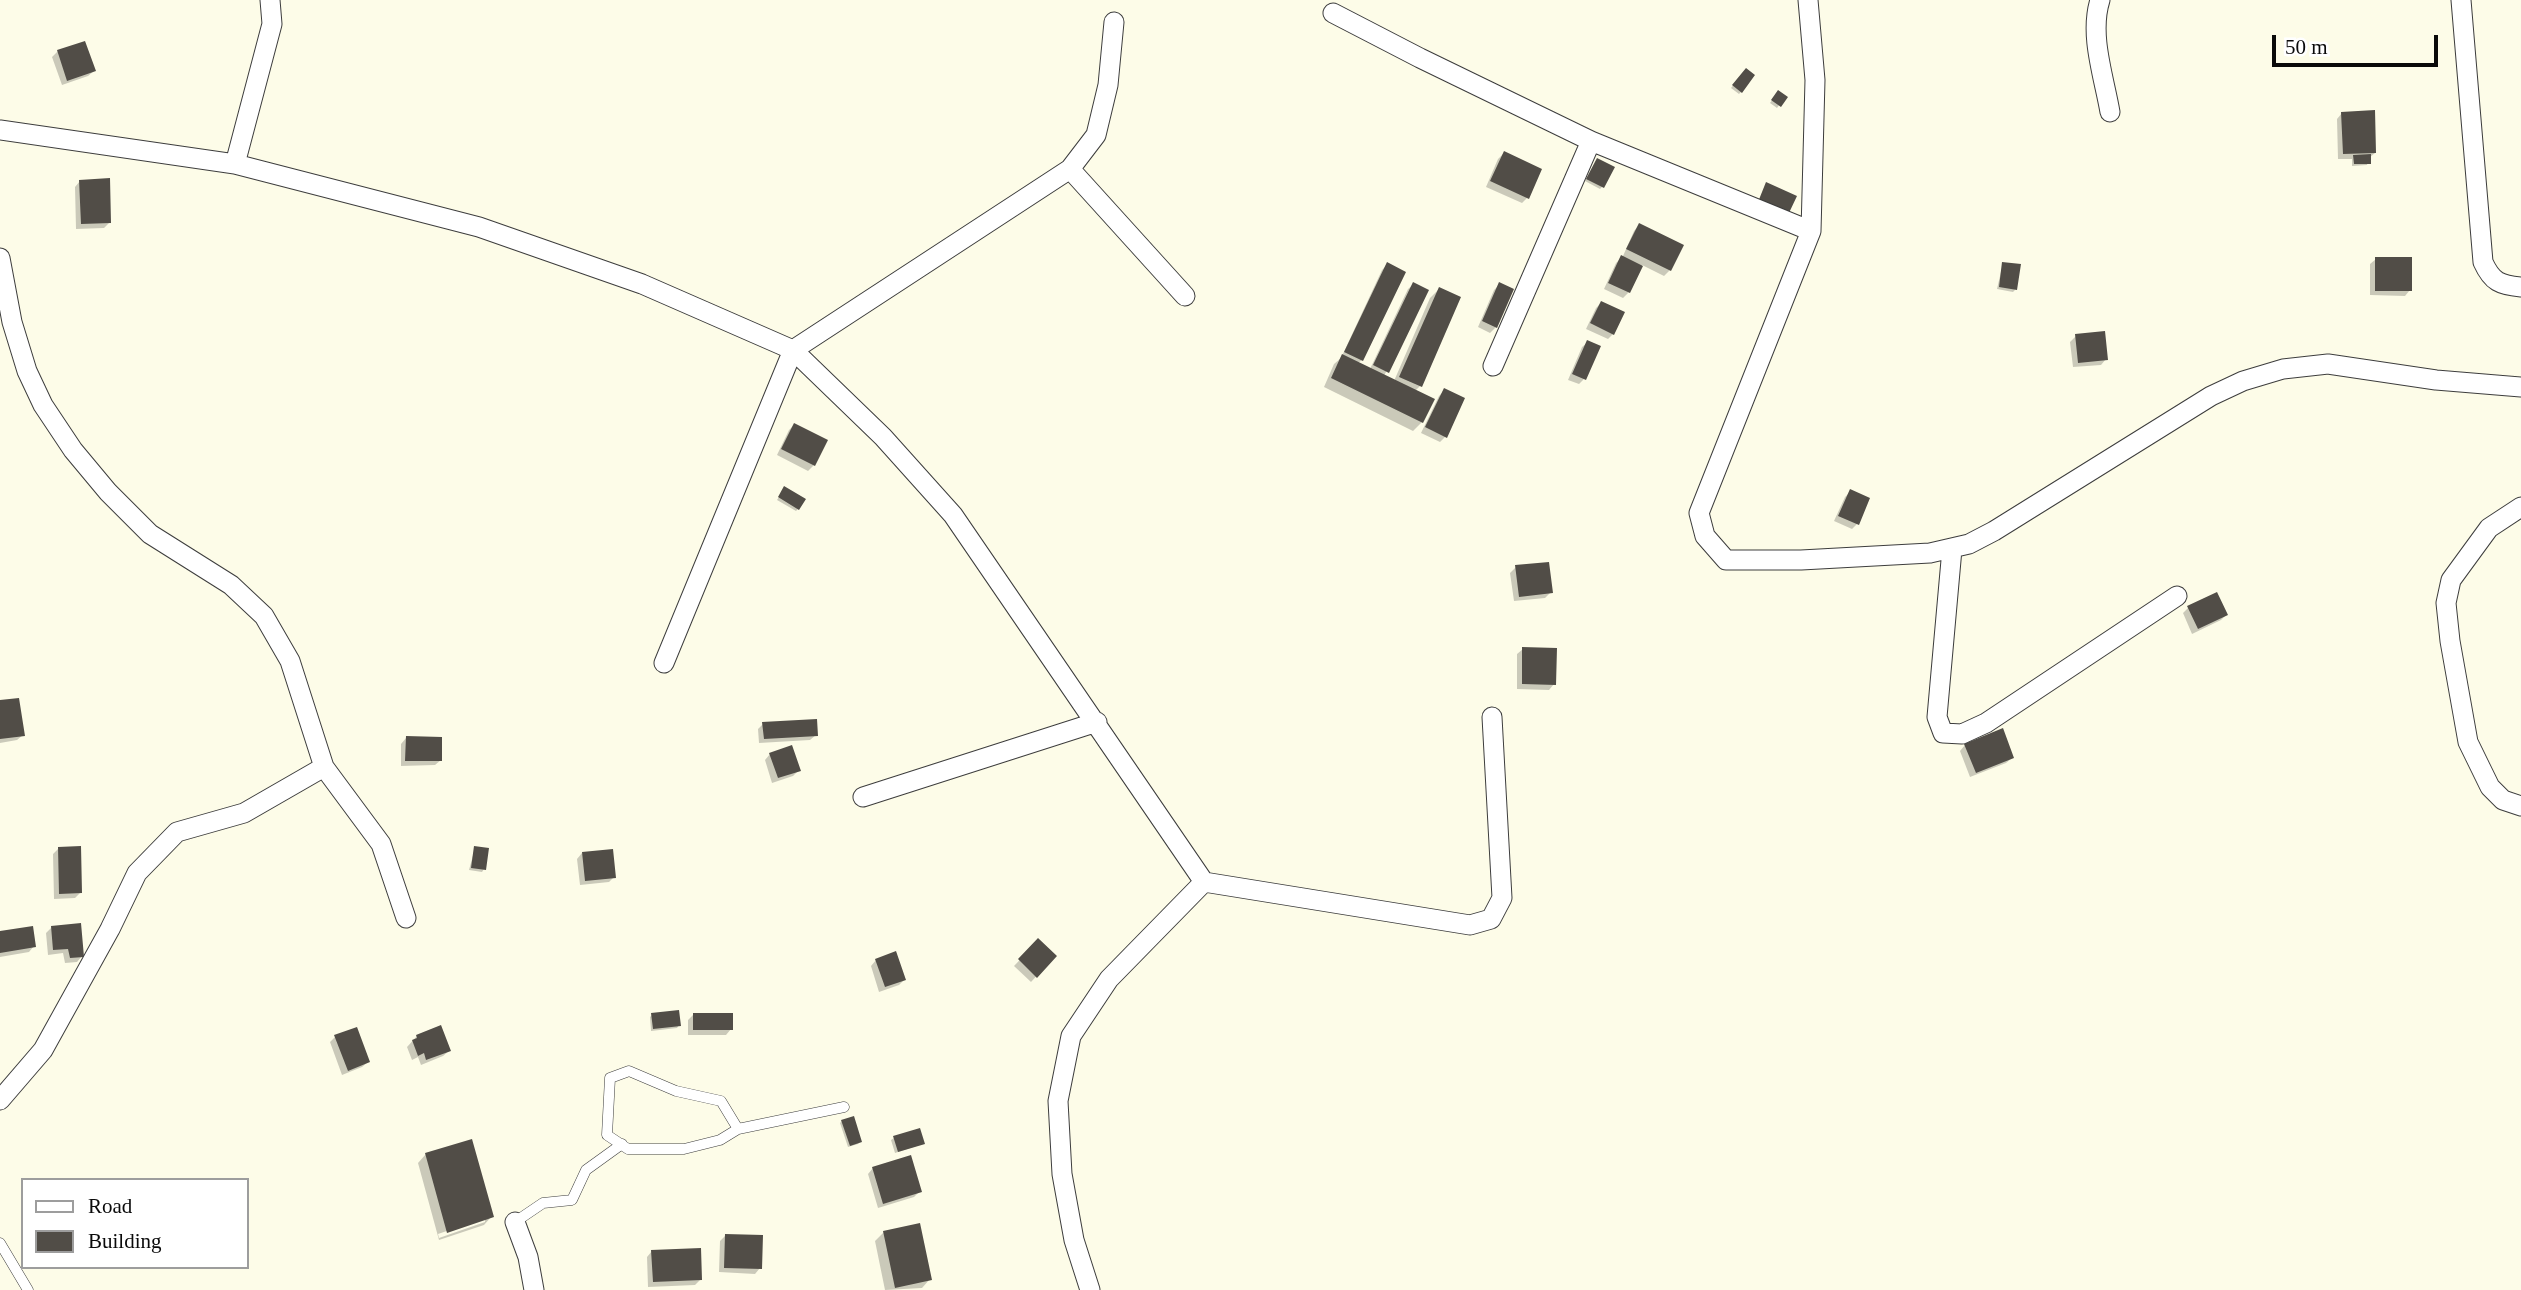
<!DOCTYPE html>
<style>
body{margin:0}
#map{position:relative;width:2521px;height:1290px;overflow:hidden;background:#fdfce8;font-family:Georgia,serif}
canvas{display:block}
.legend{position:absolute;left:21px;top:1178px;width:228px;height:91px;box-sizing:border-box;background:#fff;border:2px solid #9d9d9d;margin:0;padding:9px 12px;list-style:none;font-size:21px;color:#0a0a0a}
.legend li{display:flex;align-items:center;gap:14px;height:35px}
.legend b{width:35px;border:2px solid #9d9d9d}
.scale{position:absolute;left:2272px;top:35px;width:166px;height:32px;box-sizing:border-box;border:4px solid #0a0a0a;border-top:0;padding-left:9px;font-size:21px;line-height:24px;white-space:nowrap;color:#0a0a0a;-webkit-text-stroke:5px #fff;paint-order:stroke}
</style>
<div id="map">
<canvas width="2521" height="1290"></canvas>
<ul class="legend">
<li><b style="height:9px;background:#fff"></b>Road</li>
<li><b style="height:19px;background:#514d47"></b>Building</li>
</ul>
<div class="scale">50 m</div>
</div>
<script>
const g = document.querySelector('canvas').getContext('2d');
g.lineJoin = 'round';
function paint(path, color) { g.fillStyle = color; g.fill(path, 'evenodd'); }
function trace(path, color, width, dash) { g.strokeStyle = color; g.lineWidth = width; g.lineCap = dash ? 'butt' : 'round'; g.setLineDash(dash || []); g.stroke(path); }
paint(new Path2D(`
 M58 51 94 71 88 76 62 85 52 57Z
 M1744 72 1741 92 1739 94 1731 88Z
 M1776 95 1785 97 1777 108 1770 103Z
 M2342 113 2375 153 2369 158 2367 165 2352 166V159H2338L2337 119Z
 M1504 153 1527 198 1522 203 1486 187 1498 159Z
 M1597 160 1602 187 1600 189 1585 181Z
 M80 181 110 222 104 228 76 229 75 187Z
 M1639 225 1670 270 1664 276 1642 265 1629 292 1623 298 1604 289 1616 263 1623 256 1634 231Z
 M2376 259 2410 290 2405 296 2370 295V264Z
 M2003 263 2015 290 2013 292 1997 289Z
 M1387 265 1362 360 1358 363 1370 369 1408 289 1414 284 1427 290 1384 376 1394 381 1430 298 1439 289 1420 386 1415 391 1422 422 1413 431 1324 387 1334 364 1341 358 1382 270Z
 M1500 284 1496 327 1490 333 1478 327 1494 290Z
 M1601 303 1613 334 1608 339 1586 329 1596 308Z
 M2076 336 2106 359 2101 365 2073 367 2070 342Z
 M1588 342 1584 379 1579 384 1568 380 1582 347Z
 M1445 390V437L1440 442 1421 433 1439 396Z
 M794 425 826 441 814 465 808 471 777 455 789 430Z
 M783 490 798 509 796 511 777 500Z
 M1851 491 1857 524 1852 529 1834 521 1845 497Z
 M1516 567 1551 592 1545 598 1514 601 1510 573Z
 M2188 608 2226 615 2221 620 2192 634 2183 613Z
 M1523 649 1554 684 1549 690 1517 689V654Z
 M0 702 23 735 17 740 0 743Z
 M763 724 816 735 810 740 759 743 758 729Z
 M406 738 441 760 435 765 401 766V744Z
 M1965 745 2012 758 2006 763 1970 777 1960 751Z
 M770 754 799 770 793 776 772 783 765 760Z
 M475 848 484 869 482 872 469 870Z
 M58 849 81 892 75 898 54 899 53 854Z
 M582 853 614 877 609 882 580 885 577 859Z
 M52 927 82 956 77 962 65 963 63 953 48 955 46 933Z
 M0 933 34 946 29 952 0 957Z
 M1038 941 1055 956 1031 982 1014 966Z
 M876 960 904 980 899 985 879 992 871 966Z
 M652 1015 679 1025 677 1028 651 1031 650 1017Z
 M693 1015 731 1029 726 1035H688V1020Z
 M417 1036 449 1051 443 1056 421 1065 418 1057 412 1060 407 1047Z
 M335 1037 368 1062 362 1067 342 1075 330 1042Z
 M842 1121 860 1142 858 1144 848 1147 840 1123Z
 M894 1138 923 1144 895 1153 891 1140Z
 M426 1154 492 1216 484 1225 439 1240 418 1163ZM485 1218V1222L439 1238 438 1234Z
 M873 1168 920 1191 914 1197 878 1208 868 1174Z
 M884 1232 930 1279 922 1288 885 1290 875 1241Z
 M725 1236 760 1268 755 1274 719 1272 720 1241Z
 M652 1251 701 1279 695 1285 648 1287 647 1257Z`), '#0003');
paint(new Path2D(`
 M85 41 96 71 67 81 57 50Z
 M1746 68 1755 75 1742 93 1732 85Z
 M1778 90 1788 97 1781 107 1771 100Z
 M2375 110 2376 153 2343 154 2341 112Z
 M1504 151 1542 169 1529 199 1490 181Z
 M2371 154V164H2354L2353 155Z
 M1597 158 1615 167 1604 188 1586 179Z
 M110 178 111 223 81 224 79 180Z
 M1766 182 1797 196 1788 215 1758 202Z
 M1639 223 1684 245 1671 271 1626 249Z
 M1621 255 1643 266 1630 293 1608 283Z
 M2375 257H2412V291H2375Z
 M1387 262 1406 272 1363 361 1344 352Z
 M2002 262 2021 264 2017 290 1999 287Z
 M1413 282 1429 290 1389 373 1373 365Z
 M1499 282 1514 289 1497 328 1482 321Z
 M1439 287 1461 297 1422 387 1399 377Z
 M1601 301 1625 312 1614 335 1590 323Z
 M2105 331 2108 360 2078 363 2075 334Z
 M1587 340 1601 346 1586 380 1572 374Z
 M1342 354 1435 399 1423 423 1331 378Z
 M1444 388 1465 398 1447 438 1425 427Z
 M794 423 828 440 815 466 781 449Z
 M784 486 806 499 799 510 778 497Z
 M1850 489 1870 498 1859 525 1838 516Z
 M1549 562 1553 593 1519 597 1515 565Z
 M2217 592 2228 615 2198 629 2187 606Z
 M1522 647 1557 648 1556 685 1522 684Z
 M19 698 25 736 0 739V700Z
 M817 719 818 736 764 739 762 722Z
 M2003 728 2014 758 1976 773 1964 744Z
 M406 736 442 737V761H405Z
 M792 745 801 771 778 778 769 753Z
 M81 846 82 893 59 894 58 847Z
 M474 846 489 848 486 870 471 868Z
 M613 849 616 878 585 881 582 852Z
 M81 923 84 957 70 958 68 949 53 950 51 926Z
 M33 926 36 947 0 953V931Z
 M1038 938 1057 956 1037 978 1018 959Z
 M896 951 906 980 885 987 875 959Z
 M679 1010 681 1026 653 1029 651 1013Z
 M693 1013H733V1030H693Z
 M441 1025 451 1051 426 1060 424 1053 418 1056 412 1040 417 1038 416 1035Z
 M357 1027 370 1062 348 1071 334 1035Z
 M854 1116 862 1142 850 1146 841 1120Z
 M920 1128 925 1144 898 1152 893 1136Z
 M472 1139 494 1217 447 1233 425 1153Z
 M911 1155 922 1192 883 1204 872 1167Z
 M920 1223 932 1280 895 1288 883 1231Z
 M725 1234 763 1235 762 1269 724 1268Z
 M701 1248 702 1280 653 1282 651 1250Z`), '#514d47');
const lane = new Path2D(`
 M629 1071 676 1091 721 1101 738 1129 720 1140 684 1149H628L607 1135 610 1078Z
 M738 1129 844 1107
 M515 1222 543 1203 572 1200 586 1170 622 1144
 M0 1243 28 1290`);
const street = new Path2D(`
 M1808 0 1815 80 1811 231 1699 513 1705 536 1726 560H1801L1930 553 1969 544 1994 531 2211 396 2243 381 2283 369 2328 364 2436 380 2521 387
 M2100 0C2089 35 2104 77 2110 112
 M2461 0 2483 262C2492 282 2500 285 2521 287
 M1333 13 1420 58 1591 141 1811 231
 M0 130 235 164 479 227 642 284 793 350 883 437 953 515 1204 882 1470 925 1491 919 1502 898 1492 717
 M235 164 272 24 270 0
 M1070 169 1185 296
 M0 258 12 322 27 371 43 405 73 450 108 492 150 534 231 585 264 616 290 661 324 767 381 844 406 918
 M1493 366 1591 141
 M2521 507 2489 528 2451 580 2446 603 2450 641 2468 742 2490 787 2503 800 2521 806
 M1952 549 1937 717 1943 733 1962 734 1986 723 2177 596
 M664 663 793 350 1070 169 1096 135 1108 85 1114 22
 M863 797 1097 722
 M0 1100 43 1050 110 929 137 873 177 832 244 813 324 767
 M515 1222 528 1257 534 1290
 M1090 1290 1074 1240 1062 1174 1058 1101 1071 1036 1109 979 1204 882`);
trace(lane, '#3d3d3d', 11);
trace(street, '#3d3d3d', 21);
trace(lane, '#fff', 10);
trace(street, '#fff', 19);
</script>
